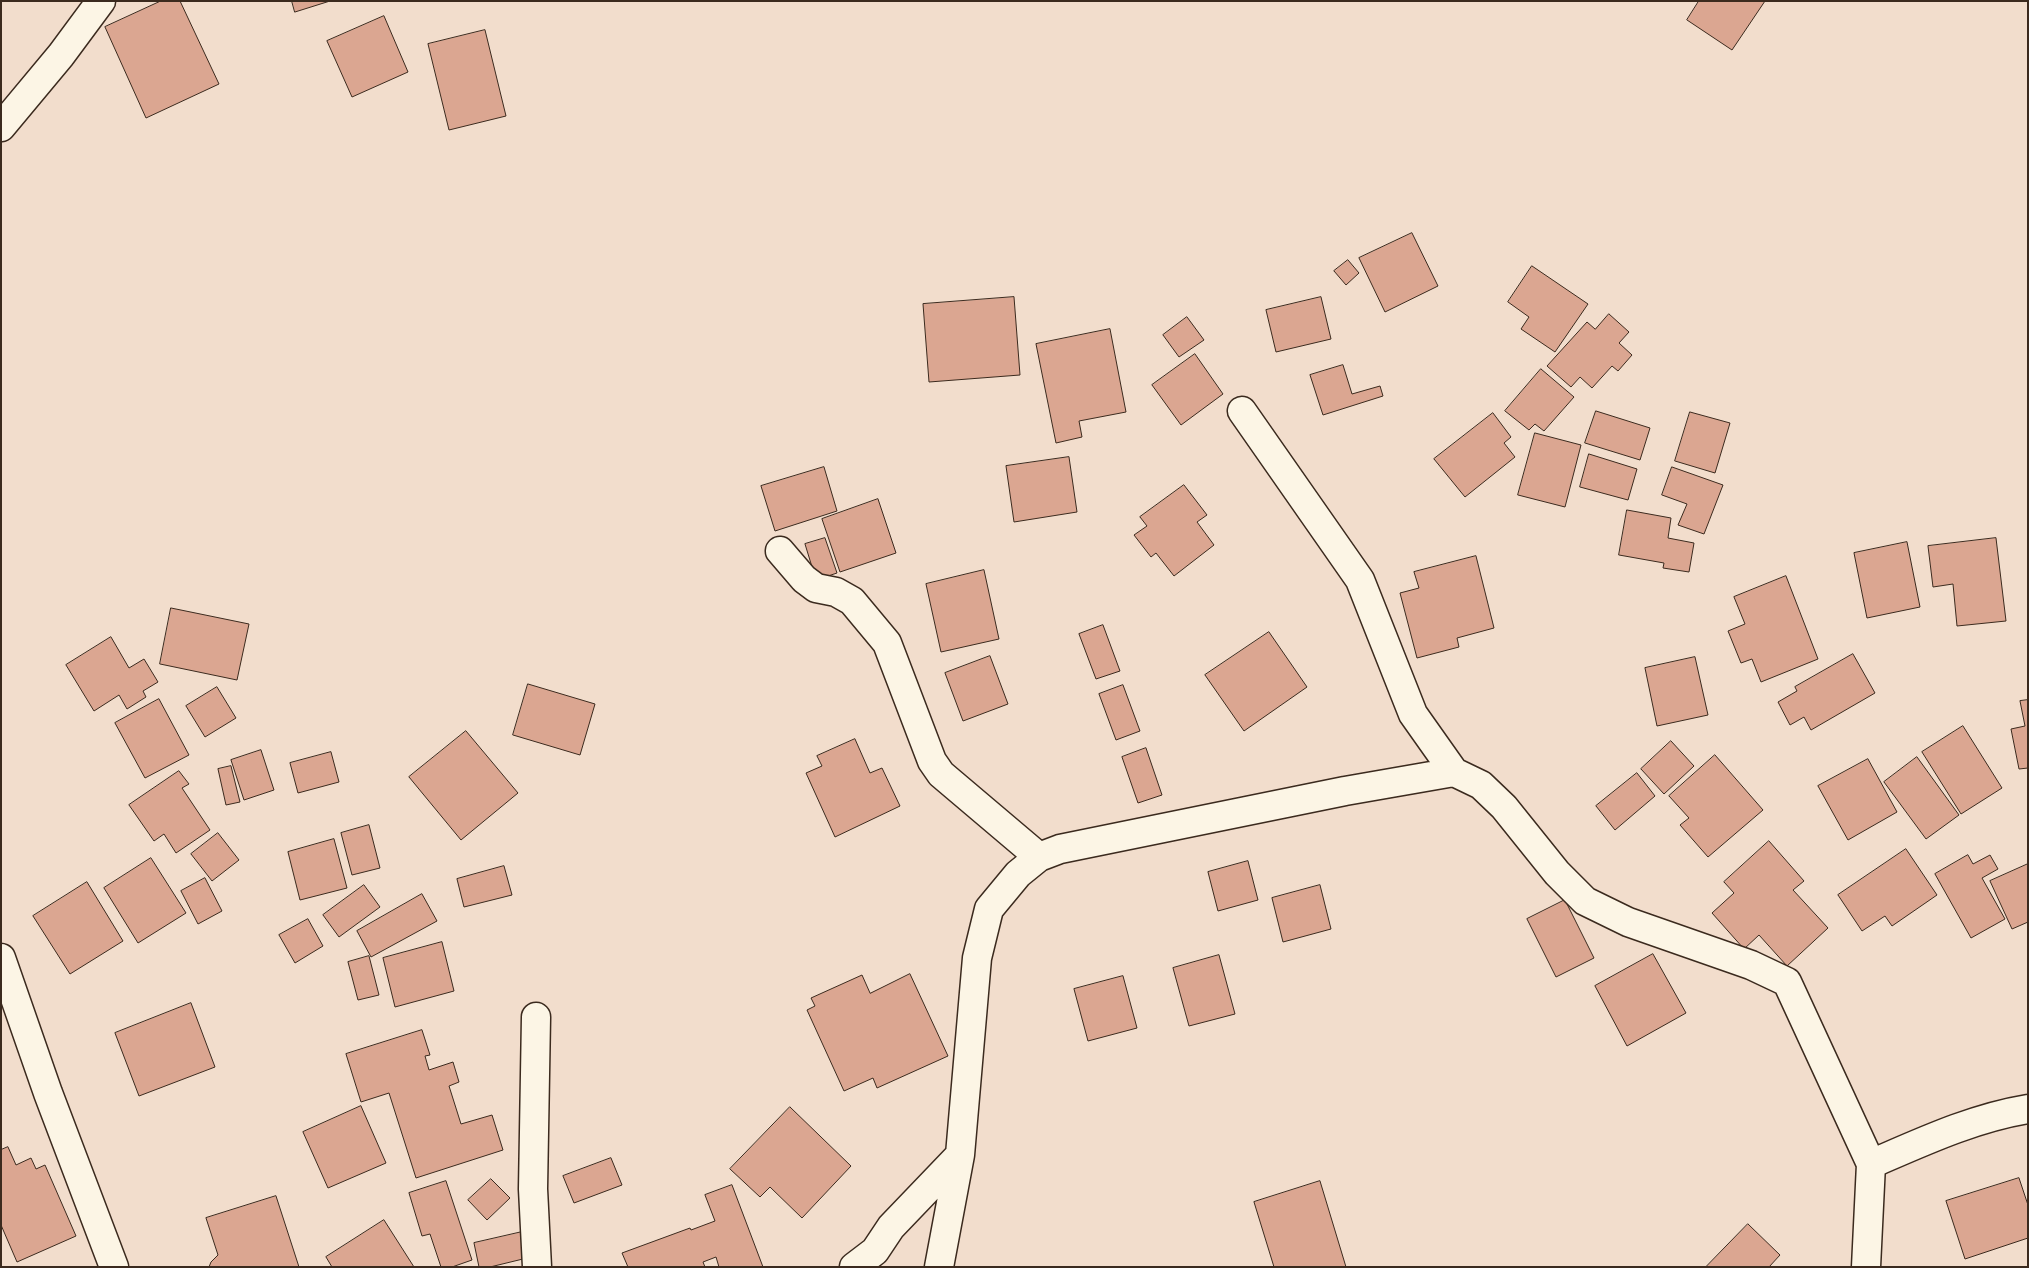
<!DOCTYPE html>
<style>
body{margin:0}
#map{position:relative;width:2029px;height:1268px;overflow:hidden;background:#f2ddcc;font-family:Mynerve,sans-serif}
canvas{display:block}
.frame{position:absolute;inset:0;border:2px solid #3b2a1e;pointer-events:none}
</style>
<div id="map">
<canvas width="2029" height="1268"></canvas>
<div class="frame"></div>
</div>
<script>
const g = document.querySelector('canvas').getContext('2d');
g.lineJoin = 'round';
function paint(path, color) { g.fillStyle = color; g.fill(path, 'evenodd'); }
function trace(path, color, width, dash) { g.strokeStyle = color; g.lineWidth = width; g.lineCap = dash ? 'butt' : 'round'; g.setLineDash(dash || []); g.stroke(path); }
const building = new Path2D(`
 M161 1H180L219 84 146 118 105 27Z
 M292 1H330L295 12Z
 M1699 1H1765L1732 50 1687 20Z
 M384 16 408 72 352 97 327 41Z
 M485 30 506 116 449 130 428 44Z
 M1412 233 1438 286 1385 312 1359 258Z
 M1348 260 1359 273 1346 285 1334 271Z
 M1532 266 1588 304 1555 352 1521 329 1529 317 1508 302Z
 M1014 297 1020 375 929 382 923 304Z
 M1321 297 1331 339 1276 352 1266 310Z
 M1609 314 1629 332 1619 343 1632 355 1618 371 1612 366 1592 388 1580 377 1571 387 1547 366 1587 322 1595 329Z
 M1187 317 1204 340 1179 357 1163 335Z
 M1110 329 1126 412 1079 421 1082 437 1056 443 1036 344Z
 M1195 354 1223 394 1181 425 1152 385Z
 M1343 365 1352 394 1380 386 1383 396 1323 415 1310 375Z
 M1541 369 1574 397 1544 431 1535 424 1529 430 1505 411Z
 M1596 411 1650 428 1640 460 1585 443Z
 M1690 412 1730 423 1715 473 1675 461Z
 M1493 413 1511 437 1504 443 1515 457 1465 497 1434 459Z
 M1535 433 1581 445 1565 507 1518 495Z
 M1589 454 1637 469 1628 500 1580 487Z
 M1069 457 1077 512 1014 522 1006 466Z
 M824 467 837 511 775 531 761 486Z
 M1672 467 1723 485 1704 534 1678 525 1687 504 1662 495Z
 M1184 485 1207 515 1197 522 1214 545 1174 576 1156 553 1151 557 1134 535 1147 526 1140 517Z
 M878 499 896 553 840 572 822 519Z
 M1627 510 1671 518 1668 538 1694 543 1689 572 1663 568 1664 563 1619 555Z
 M825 538 837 573 816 580 805 544Z
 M1996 538 2006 621 1957 626 1953 584 1933 587 1928 546Z
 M1907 542 1920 607 1867 618 1854 553Z
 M1476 556 1494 628 1457 638 1459 647 1417 658 1400 593 1419 588 1414 572Z
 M984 570 999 639 941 652 926 584Z
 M1786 576 1818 659 1761 682 1752 659 1741 663 1728 631 1745 624 1734 597Z
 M171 608 249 624 237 680 160 664Z
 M1103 625 1120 671 1096 679 1079 634Z
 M1269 632 1307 687 1244 731 1205 675Z
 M111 637 129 668 144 659 158 682 143 691 146 697 127 709 119 695 94 711 66 665Z
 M1853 654 1875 693 1811 730 1804 717 1790 725 1778 702 1797 691 1795 687Z
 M990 656 1008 704 963 721 945 673Z
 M1695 657 1708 715 1657 726 1645 668Z
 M528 684 595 704 580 755 513 735Z
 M1123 685 1140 731 1116 740 1099 694Z
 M217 687 236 718 205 737 186 706Z
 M159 699 189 755 145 778 115 723Z
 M2028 700V768L2019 769 2011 729 2025 726 2020 701Z
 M1963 726 2002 788 1961 814 1922 752Z
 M466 731 518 793 461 840 409 777Z
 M855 739 870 773 882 768 900 806 835 837 806 773 822 766 817 756Z
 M1671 741 1694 766 1664 794 1641 769Z
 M1146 748 1162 795 1138 803 1122 757Z
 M261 750 274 790 244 800 231 760Z
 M331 752 339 782 298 793 290 763Z
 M1715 755 1763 810 1708 857 1680 825 1689 818 1669 796Z
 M1917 757 1959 815 1926 839 1884 782Z
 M1868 759 1897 812 1848 840 1818 786Z
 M231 766 240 802 226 805 218 769Z
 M179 771 189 784 182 788 210 830 176 853 164 834 154 841 129 805Z
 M1637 773 1655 796 1615 830 1596 806Z
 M369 825 380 868 352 875 341 833Z
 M218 833 239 860 212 881 191 854Z
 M334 839 347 888 300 900 288 852Z
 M1769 841 1804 881 1793 890 1828 928 1787 966 1759 935 1744 949 1712 913 1734 893 1724 882Z
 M1906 849 1937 895 1892 926 1885 916 1862 931 1838 895Z
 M1968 855 1973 864 1990 855 1998 869 1982 878 2005 919 1971 938 1935 874Z
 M151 858 186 913 138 943 104 888Z
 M1248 861 1258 900 1218 911 1208 872Z
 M2028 864V922L2012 929 1990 881Z
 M504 866 512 895 464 907 457 879Z
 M205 878 222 911 198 924 181 891Z
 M87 882 123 941 70 974 33 916Z
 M364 885 380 907 339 937 323 915Z
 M1320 885 1331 929 1283 942 1272 898Z
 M422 894 437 921 371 957 357 931Z
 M1565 900 1594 958 1556 977 1527 919Z
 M308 919 323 946 295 963 279 935Z
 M442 942 454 991 395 1007 383 958Z
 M1653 954 1686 1013 1627 1046 1595 986Z
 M1219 955 1235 1014 1189 1026 1173 968Z
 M369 956 379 995 358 1000 348 962Z
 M910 974 948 1056 877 1088 873 1078 844 1091 807 1010 815 1006 811 998 862 975 870 993Z
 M1123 976 1137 1028 1088 1041 1074 989Z
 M191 1003 215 1067 139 1096 115 1033Z
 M422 1030 430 1055 425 1056 429 1070 453 1062 459 1082 449 1086 461 1124 492 1115 503 1150 416 1178 389 1093 361 1102 346 1054Z
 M361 1106 386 1163 328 1188 303 1132Z
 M790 1107 851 1166 802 1218 770 1187 760 1197 730 1169Z
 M8 1147 16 1165 31 1158 36 1169 45 1165 76 1236 17 1262 1 1225V1150Z
 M611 1158 622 1185 574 1203 563 1176Z
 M2019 1178 2028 1205V1238L1965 1259 1946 1201Z
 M491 1179 510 1198 487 1220 468 1200Z
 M446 1181 472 1260 452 1267H441L430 1234 422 1236 409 1193Z
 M1320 1181 1346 1267H1274L1254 1202Z
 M732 1185 763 1267H719L716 1257 703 1262 705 1267H628L622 1253 690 1228 691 1230 715 1221 705 1195Z
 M276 1196 299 1267H209L211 1262 218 1255 206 1218Z
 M384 1220 414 1267H332L326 1257Z
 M1748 1224 1780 1255 1769 1267H1706Z
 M522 1232 527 1258 490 1267H479L474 1243Z`);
paint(building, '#dba691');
trace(building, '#3b2a1e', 1);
const street = new Path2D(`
 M1 127 61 55 101 1
 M1242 411 1360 580 1413 714 1454 772
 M780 551 804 579 816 588 836 592 852 601 887 643 932 761 941 774 1039 857
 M1 958 48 1093 114 1267
 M536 1017 533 1189 537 1267
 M1871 1164C1922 1142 1973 1118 2028 1109
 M854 1267 875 1251 891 1227 960 1155 977 958 989 909 1018 874 1039 857 1060 849 1345 791 1454 772 1481 785 1504 807 1557 873 1585 901 1628 922 1751 965 1787 982 1871 1164 1866 1267
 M939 1267 960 1155`);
trace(street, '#3b2a1e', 31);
trace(street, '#fcf5e5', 28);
</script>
